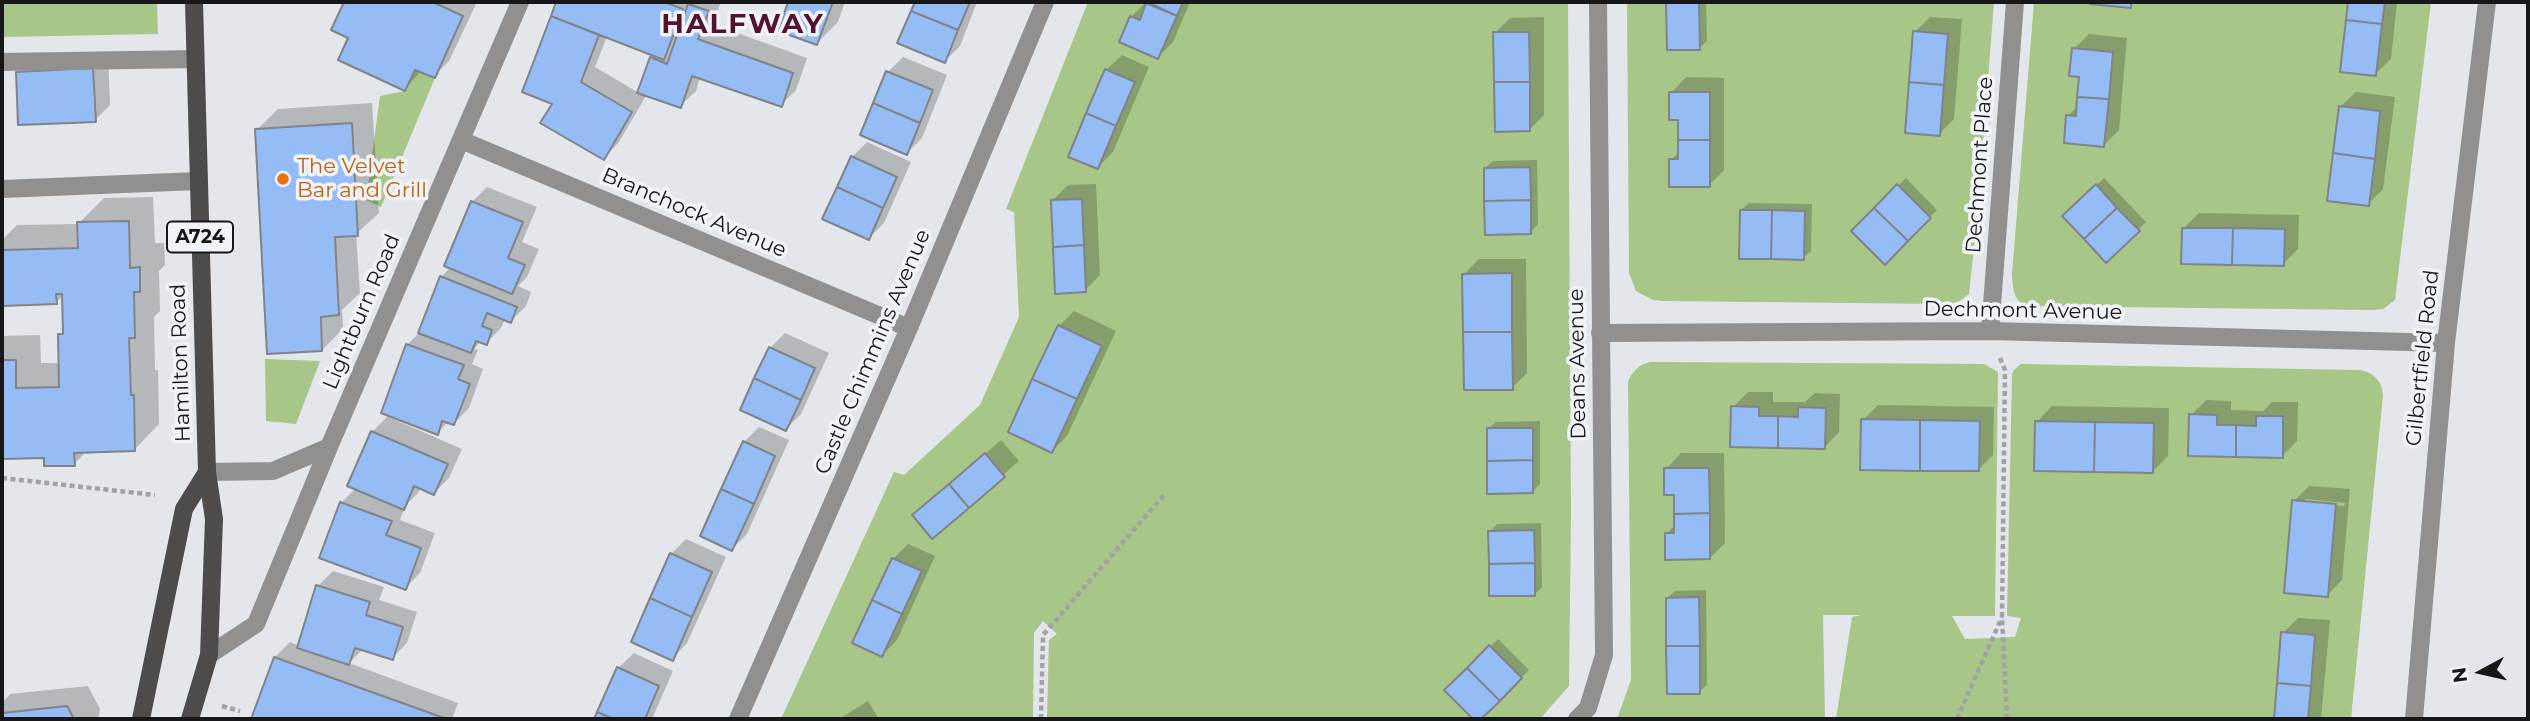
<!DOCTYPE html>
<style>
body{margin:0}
#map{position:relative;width:2530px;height:721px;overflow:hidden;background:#e3e6ea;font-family:Montserrat,sans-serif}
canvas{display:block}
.frame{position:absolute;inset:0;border:4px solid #161719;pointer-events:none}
.north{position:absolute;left:2446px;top:637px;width:70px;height:70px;-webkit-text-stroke:5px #f0f3f8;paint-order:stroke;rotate:262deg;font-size:19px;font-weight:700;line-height:28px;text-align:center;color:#161719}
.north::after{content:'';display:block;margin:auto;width:24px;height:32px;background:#161719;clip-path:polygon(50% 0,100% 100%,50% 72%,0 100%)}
</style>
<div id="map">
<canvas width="2530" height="721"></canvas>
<div class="frame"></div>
<div class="north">N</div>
</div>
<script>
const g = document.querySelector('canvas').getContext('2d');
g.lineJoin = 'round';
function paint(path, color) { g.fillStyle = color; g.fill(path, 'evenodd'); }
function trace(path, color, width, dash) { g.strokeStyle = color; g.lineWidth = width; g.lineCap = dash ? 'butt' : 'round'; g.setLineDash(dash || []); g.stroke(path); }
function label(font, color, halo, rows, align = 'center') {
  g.font = font + ' Montserrat,sans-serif'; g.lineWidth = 7; g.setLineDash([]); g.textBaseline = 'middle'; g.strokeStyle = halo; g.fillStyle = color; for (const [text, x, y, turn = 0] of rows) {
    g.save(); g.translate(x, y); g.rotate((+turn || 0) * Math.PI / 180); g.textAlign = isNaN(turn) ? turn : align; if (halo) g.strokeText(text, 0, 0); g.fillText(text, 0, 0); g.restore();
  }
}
paint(new Path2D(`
 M2 2H157L158 34 2 37Z
 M1088 2H1568L1571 512 1569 686 1540 719H1047L1049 640 1057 634 1043 621 1034 633 1033 719H781L894 472 904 475 980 405 1019 317 1014 212 1006 209Z
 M1627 2H1994L1978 209 1969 294 1958 302 1946 304 1662 301 1653 300 1636 291 1629 273Z
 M2034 2H2431L2395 300 2383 309 2373 310 2026 306C2013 300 2013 288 2012 274Z
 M415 70 435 78 381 207 366 200 380 96 405 91Z
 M265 359 320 361 296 424 266 421Z
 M1650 362 1984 364 1998 372 1995 616H1952L1965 639 2015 637 2021 618 2007 616 2012 374 2014 370 2021 364 2358 370C2372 371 2382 380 2383 395L2351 719H1836L1852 617 1861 615H1823L1825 719H1617L1631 680 1628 382C1632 371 1639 365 1650 362Z`), '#a7c687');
paint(new Path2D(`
 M346 2H477L449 61 434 76 421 71 405 89 351 38 333 29Z
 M558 2H721L712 24 807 58 796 90 781 105 700 77 696 91 680 106 647 94 619 142 604 158 554 103 524 91ZM607 36 656 54 652 58 639 93 595 67Z
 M790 2H845L838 22 817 43 780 30Z
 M916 2H977L960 46 945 61 900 42Z
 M1146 2H1190L1173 42 1158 57 1131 17Z
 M1668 2H1706L1707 41 1699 48 1669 49Z
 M2350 2H2397L2391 59 2375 74 2342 70Z
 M1544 17V115L1529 130 1495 33 1510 18Z
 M1930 17 1962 19 1954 119 1939 134 1915 32Z
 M2089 34 2127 38 2119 130 2104 145 2068 116 2078 106 2081 75 2074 49Z
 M108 54 110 105 95 120 18 73 33 57Z
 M1122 55 1149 67 1113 152 1098 167 1106 70Z
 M903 57 947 75 922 138 907 153 888 72Z
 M1686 77 1724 78V170L1709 185 1671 160 1680 151V118L1671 93Z
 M2356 92 2395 97 2383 189 2368 204 2340 107Z
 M372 103 379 213 356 234 360 293 342 310 343 329 322 350 257 130 278 109Z
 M867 142 911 162 884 223 869 238 852 157Z
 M1537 160 1538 224 1531 232 1485 168 1493 161Z
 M1906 178 1937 210 1885 262 1853 231Z
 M2104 178 2146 222 2106 261 2064 216Z
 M1096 184 1100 275 1085 290 1053 200 1068 185Z
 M487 187 537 207 522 242 539 249 527 277 518 286 531 292 526 306 511 321 505 319 501 328 486 343 481 341 474 349 478 350 472 364 483 369 469 408 454 423 449 421 437 433 392 416 391 418 462 449 449 478 434 493 421 487 418 493 405 506 400 520 435 533 420 573 405 588 321 557 342 502 356 488 372 432 389 415 407 345 419 333 441 277 451 267 472 202Z
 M153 197 155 243H164L165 265 159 271 160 311 154 317 155 370H158L159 424 134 450 87 451 74 464 46 456 2 457V336L40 335 41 363H60V335L65 329 64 294 56 303 2 304V240L17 225 78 224 104 198Z
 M1749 203 1812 204 1811 251 1803 258 1741 210Z
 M2199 213 2299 215 2298 249 2283 264 2183 229Z
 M1479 259H1526L1527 373 1512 388 1464 274Z
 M1074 311 1116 331 1067 436 1052 451 1059 326Z
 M785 333 829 353 801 414 786 429 770 348Z
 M1748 392H1773V402H1805L1815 393 1840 394 1839 432 1824 448 1733 407Z
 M2206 400 2231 401V410L2263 411 2272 402H2298L2297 441 2282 456 2191 415Z
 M1878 405 1994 407 1993 455 1978 470 1863 420Z
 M2052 406 2169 408 2168 456 2153 471 2037 422Z
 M1540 421V484L1533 491 1488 429 1496 422Z
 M759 427 789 440 747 534 732 549 744 442Z
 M1001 440 1019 461 932 537 914 515Z
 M1681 453H1724L1725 543 1710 558 1667 533 1675 525V493L1666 469Z
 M2309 486 2350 489 2342 580 2327 595 2294 501ZM2305 499 2345 503 2344 506 2305 503Z
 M1541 523 1542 587 1535 594 1490 532 1497 524Z
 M686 539 726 557 687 643 672 659 671 554Z
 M908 544 935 556 897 640 882 655 893 559Z
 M333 571 384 587 379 600 417 612 407 643 392 658 363 649 349 663 458 703 452 719H253L275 657 290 642 300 646 318 586Z
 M1706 590 1707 685 1699 692 1667 598 1675 591Z
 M2298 618 2330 620 2321 719H2276L2283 633Z
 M1498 639 1529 670 1479 719H1476L1447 690Z
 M634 653 673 671 652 719H596L618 668Z
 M88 686 100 709 98 719H2V703L10 694Z
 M868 701 879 719H839Z`), '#0003');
const building = new Path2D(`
 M344 2H433L463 16 435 78 415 70 405 91 338 60 348 38 331 30Z
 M556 2H664L683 9 664 60 551 16Z
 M788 2H833L817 45 778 31Z
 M915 2H970L958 30 911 11Z
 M1147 2H1183L1177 16Z
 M1666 2H1699L1700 50H1667Z
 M2090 2H2131V8L2090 4Z
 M2348 2H2385L2382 24 2346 20Z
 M1146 3 1177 16 1158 59 1119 42 1130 16 1140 20Z
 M688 4 709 11 698 39 793 73 782 107 692 76 681 108 637 93 650 57 667 64Z
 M911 11 958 30 945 63 897 43Z
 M551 16 599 35 581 82 632 112 604 160 540 123 552 104 522 92Z
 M2346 20 2382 24 2376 76 2340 72Z
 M1913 31 1948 34 1944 85 1909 82Z
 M1493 32H1529L1530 82H1494Z
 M2072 48 2113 52 2109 99 2077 97 2079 77 2069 76Z
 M93 68 96 122 18 125 16 72Z
 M1105 69 1135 82 1116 126 1086 113Z
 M886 71 933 90 920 123 873 103Z
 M1494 82H1530V131L1495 132Z
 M1909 82 1944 85 1940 136 1905 133Z
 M1669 92H1710V140H1678V120H1669Z
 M2077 97 2109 99 2104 147 2064 143 2066 115 2076 116Z
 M873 103 920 123 907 155 860 135Z
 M2339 106 2380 111 2375 159 2333 153Z
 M1086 113 1116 126 1098 169 1068 157Z
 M352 123 358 236 335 237 339 315 321 317 322 351 267 354 255 129Z
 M1678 140H1710V187H1669V159H1678Z
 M2333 153 2375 159 2369 206 2327 201Z
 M851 156 897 177 883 208 837 187Z
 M1530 167 1531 200 1484 201V168Z
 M1897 184 1931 218 1908 241 1874 208Z
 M2096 184 2117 208 2084 239 2062 216Z
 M837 187 883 208 869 240 822 219Z
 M1082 199 1084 245 1053 247 1051 200Z
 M1531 200V234L1485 235 1484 201Z
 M471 201 523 222 508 258 525 265 512 294 444 266Z
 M1874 208 1908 241 1885 265 1851 231Z
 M2117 208 2140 231 2106 263 2084 239Z
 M1740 210H1772L1771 259H1739Z
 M1772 210 1805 211 1804 260 1771 259Z
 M129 221 130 268 140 267V292H134L135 338H129L131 395H134L135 451 74 453 75 466H44V458L2 459V360H16V388L59 387 58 334H63L62 294H56L57 304 2 306V250L78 248 77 222Z
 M2182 228H2233L2232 265 2181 264Z
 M2233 228 2285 229 2284 266 2232 265Z
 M1084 245 1086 292 1055 294 1053 247Z
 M1512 273V332H1463L1462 274Z
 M440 276 517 307 511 323 487 313 482 326 492 330 487 345 476 341 471 353 418 333Z
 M1058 325 1102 346 1077 399 1032 379Z
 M1463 332H1512L1513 390H1464Z
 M406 344 464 365 458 379 470 384 454 425 442 421 438 435 381 413Z
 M769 347 815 368 801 400 754 378Z
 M754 378 801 400 786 431 740 410Z
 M1032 379 1077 399 1052 453 1008 432Z
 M1731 406 1759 407V416H1778V448L1730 447Z
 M1798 407 1826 408 1825 449 1778 448V416L1798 417Z
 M2189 414 2217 415V425H2236V457L2188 456Z
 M2256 416H2283V458L2236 457V425L2256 426Z
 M1861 419 1920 420V471L1860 470Z
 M1920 420 1980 421 1979 471H1920Z
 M2035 421 2095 422 2094 472 2034 471Z
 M2095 422 2154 423 2153 473 2094 472Z
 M1487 428H1533V460L1487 461Z
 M371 431 448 464 434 495 414 486 404 510 347 486Z
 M743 441 775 456 754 504 721 489Z
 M985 453 1005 477 969 508 949 484Z
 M1533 460V493L1487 494V461Z
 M1664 468H1709L1710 513 1674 514V495H1664Z
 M949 484 969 508 932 539 912 515Z
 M721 489 754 504 732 551 700 536Z
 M2292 500 2336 504 2328 597 2284 593Z
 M340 502 392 521 386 535 421 548 406 590 319 558Z
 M1710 513V559L1665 560V533H1674V514Z
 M1534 530 1535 563 1489 564 1488 531Z
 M670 553 712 572 692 617 650 598Z
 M892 558 922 571 902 614 872 600Z
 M1535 563V596H1489V564Z
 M316 585 370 602 366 615 403 627 393 660 355 648 349 665 297 648Z
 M1699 597 1700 646H1666V598Z
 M650 598 692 617 673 661 631 642Z
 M872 600 902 614 882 657 852 643Z
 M2281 632 2315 635 2311 686 2277 683Z
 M1489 645 1522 678 1500 701 1467 668Z
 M1666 646H1700V694H1667Z
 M274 657 444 718V719H251Z
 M617 667 659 686 645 719H614L597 712Z
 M1467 668 1500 701 1481 719H1473L1444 690Z
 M2277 683 2311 686 2308 719H2274Z
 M67 706 74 719H2V713Z
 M597 712 614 719H594Z`);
paint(building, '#96bcf6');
trace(building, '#808387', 2);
trace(new Path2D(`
 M2000 358 2005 370 2002 616 2007 719
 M2 478 155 495
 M222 706 240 711
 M1041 719 1043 635 1164 495
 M1957 719 2002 617`), '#a0a2a5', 4.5, [5, 3.5]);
trace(new Path2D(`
 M2 62 195 59
 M2 189 198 181`), '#92908f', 18);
trace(new Path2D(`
 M461 140 909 328
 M1990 331 2015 2
 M1600 333 1990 331 2446 343
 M207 472 273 471 329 447 520 2
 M209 655 256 624 329 447
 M738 719 909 328 1045 2
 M1577 719 1588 708 1604 655 1598 2
 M2414 719 2446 343 2487 2`), '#92908f', 18);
trace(new Path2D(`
 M141 719 184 509 207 472
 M190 719 209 655 214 519 207 472 194 2`), '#4f4b4a', 18);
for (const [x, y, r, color] of [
 [283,179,7,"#e8710a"]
]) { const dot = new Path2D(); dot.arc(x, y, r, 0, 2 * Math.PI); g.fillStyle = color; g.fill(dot); trace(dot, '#f0f3f8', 2.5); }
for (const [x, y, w] of [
 [200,237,66]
]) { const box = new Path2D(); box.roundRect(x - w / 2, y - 15.5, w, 31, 5); g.fillStyle = '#f0f3f8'; g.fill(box); trace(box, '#161719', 2); }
label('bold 19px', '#161719', null, [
 ["A724",200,237]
]);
label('21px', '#161719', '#f0f3f8', [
 ["Dechmont Place",1980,165,-86],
 ["Branchock Avenue",694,213,23],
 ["Dechmont Avenue",2023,311,1],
 ["Lightburn Road",362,312,-67],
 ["Castle Chimmins Avenue",873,352,-67],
 ["Gilbertfield Road",2423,358,-84],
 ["Hamilton Road",181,363,-92],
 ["Deans Avenue",1578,364,-91]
]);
label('21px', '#c56008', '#f0f3f8', [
 ["The Velvet",297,167],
 ["Bar and Grill",297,191]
], 'left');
g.letterSpacing = '2px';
label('bold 28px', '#541230', '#f0f3f8', [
 ["HALFWAY",743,25]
]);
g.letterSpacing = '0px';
</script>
